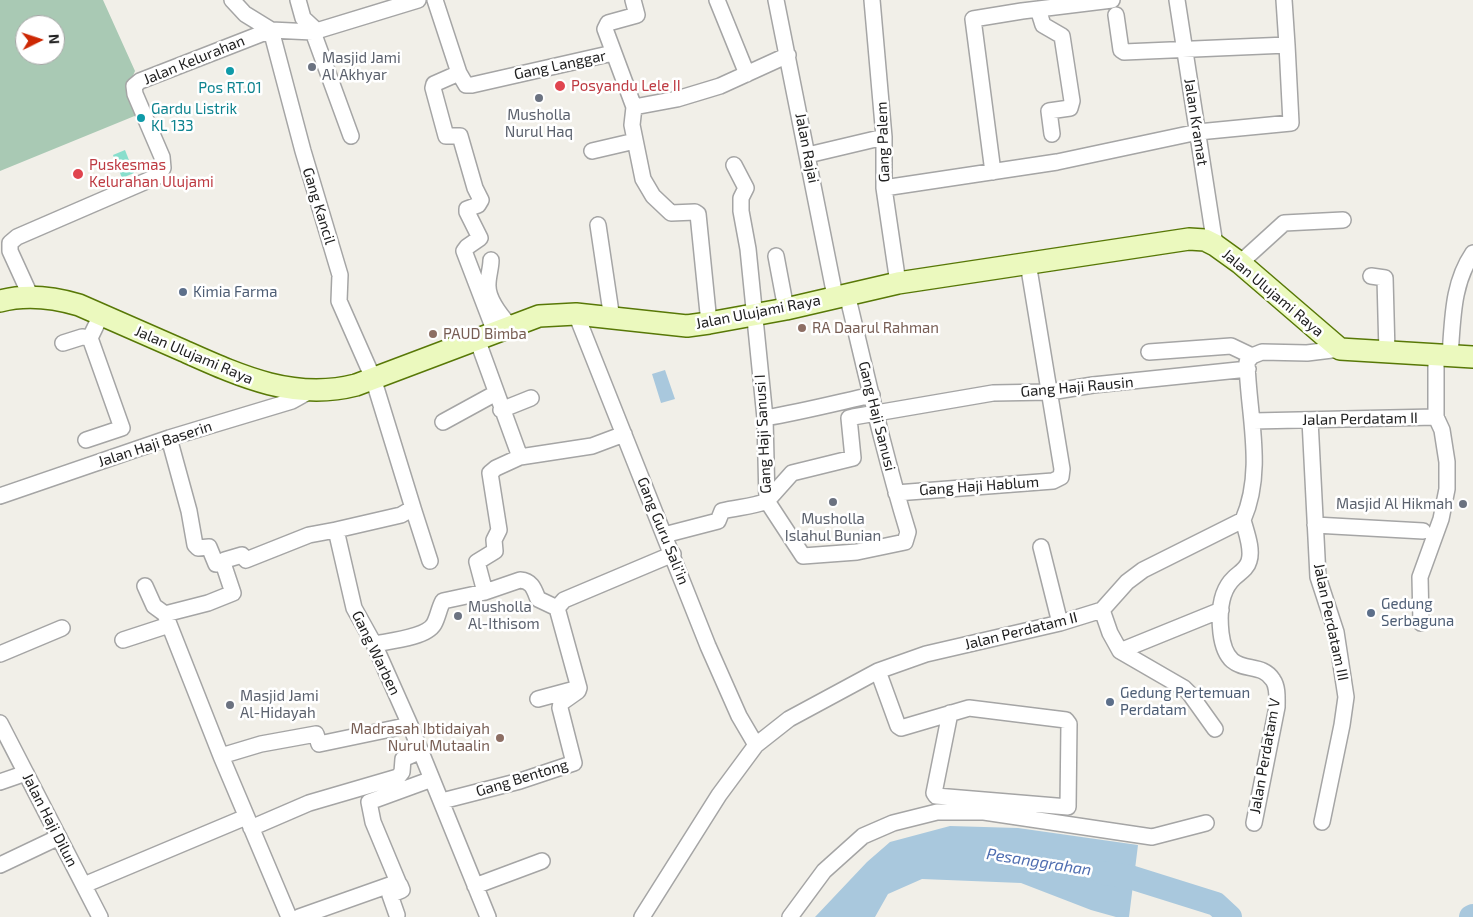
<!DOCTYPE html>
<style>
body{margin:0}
#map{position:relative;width:1473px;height:917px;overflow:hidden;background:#f1efe8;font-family:"Exo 2",sans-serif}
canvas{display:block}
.north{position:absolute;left:15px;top:15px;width:50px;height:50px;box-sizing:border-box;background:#fff;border:1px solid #a6a6a6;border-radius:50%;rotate:86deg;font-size:14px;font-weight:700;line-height:20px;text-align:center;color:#212121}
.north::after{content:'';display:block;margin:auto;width:18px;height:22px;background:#cd2804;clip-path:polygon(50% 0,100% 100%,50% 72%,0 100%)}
</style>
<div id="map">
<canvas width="1473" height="917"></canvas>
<div class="north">N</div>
</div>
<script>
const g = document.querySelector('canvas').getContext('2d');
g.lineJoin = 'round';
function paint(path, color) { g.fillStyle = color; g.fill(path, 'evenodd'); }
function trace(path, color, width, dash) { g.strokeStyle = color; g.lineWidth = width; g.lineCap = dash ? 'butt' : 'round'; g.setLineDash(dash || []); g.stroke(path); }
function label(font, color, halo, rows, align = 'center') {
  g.font = font + ' "Exo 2",sans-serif'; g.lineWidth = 5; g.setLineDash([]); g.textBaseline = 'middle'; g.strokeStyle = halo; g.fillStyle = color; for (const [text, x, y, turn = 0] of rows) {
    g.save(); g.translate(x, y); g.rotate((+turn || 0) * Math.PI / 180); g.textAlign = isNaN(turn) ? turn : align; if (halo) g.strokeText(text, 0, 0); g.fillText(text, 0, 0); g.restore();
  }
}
paint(new Path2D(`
 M0 0H103L135 71 129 85 137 115 0 171ZM25 25H55V55H25Z`), '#a9c9b4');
paint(new Path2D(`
 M125 150 134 173 122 178 113 155Z`), '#88decc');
paint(new Path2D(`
 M665 370 675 399 661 403 652 374Z
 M950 826 1018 828 1138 845 1129 917H1116L1091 910 1021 883 922 879 888 894 875 917H815L867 862 890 842Z`), '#a9c8dd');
trace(new Path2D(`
 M1103 873 1130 877 1216 904 1230 917
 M1471 917 1473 916`), '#a9c8dd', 24);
const street = new Path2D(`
 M232 0 245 14 271 30
 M298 0 303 18 317 31
 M435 0 459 73 466 85H472L613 53
 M633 0 637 15 608 23 605 29 634 107 632 125 643 179 653 196 671 213 695 212 698 214 709 323
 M717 0 747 74
 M776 0 835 296
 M872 0 884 137V188L898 283
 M1177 0 1215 245
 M1038 9 1043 25 1062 36 1072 101 1070 108 1049 111 1052 134
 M1116 15 1121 50 1124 52 1287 45 1284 0
 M271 30 303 151 340 275 339 301 373 378 413 508 401 515 336 530 354 608 374 644 410 725 488 917
 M313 32 351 136
 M459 73 434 84 433 88 446 136H460L475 188 481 200 478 205 467 209V212L480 238 467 247 464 251 495 332
 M634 107 677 99 720 86 788 55
 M592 151 635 141
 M808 155 884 137
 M993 172 973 19 1022 11 1112 0
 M884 188 1057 162 1198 132 1291 123 1287 45
 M598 225 612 319
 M776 256 786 309
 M491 260C491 268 488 276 488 284 487 299 501 316 510 326
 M1240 263 1284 223 1343 220
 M1371 276 1385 278 1387 353
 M847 294C866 373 884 454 908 532L905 542 857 552 803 556 767 501 792 473 853 458 849 418 853 417 993 393 1050 392 1093 385 1248 369
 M31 297 10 251V243L17 237 158 176 163 168 162 157 135 94 134 86 140 81 271 30 313 32 418 0
 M576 314 708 646 739 716 756 745
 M477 339 520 457 592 446 624 434
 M63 343 82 337 90 338
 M1149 352 1231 346 1252 356
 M1450 355C1453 319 1452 284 1473 253
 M501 410 531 398
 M765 418C801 412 836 403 872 395
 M1310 420 1318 577 1336 632 1346 697 1342 725 1322 822
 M1253 421 1436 417
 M443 422 496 393
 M169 438 189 511 195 545 198 548 209 547 216 564H224
 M86 440 122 428 90 338 101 315
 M520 457 496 468 490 473 499 530 494 540 495 551 477 562 485 592 520 580C532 581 534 589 538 599L557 608
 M896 493 1053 481 1061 477 1062 469 1028 263
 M0 496 169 438 292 401 310 391
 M413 508 430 561
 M1243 520C1246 532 1253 549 1249 561 1247 569 1239 573 1234 578 1220 591 1219 615 1221 633 1227 682 1259 657 1273 680 1278 687 1277 699 1277 707L1254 823
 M1315 525 1423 531
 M664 535 718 521 722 511C738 507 752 507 767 501L765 418 748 249 741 211V198L746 188 734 165
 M1041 547 1060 623
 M145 586 154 606 165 614 208 603 233 593 224 566 225 560 242 555 246 560 309 535 336 530
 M1102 610 1110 633 1120 651 1184 688 1190 694 1215 729
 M165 614 221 756 289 917
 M1421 623 1420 577 1441 519 1447 489V462L1442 430 1436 417V355
 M123 640 169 625
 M374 644C389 641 426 638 434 624 438 617 439 608 443 601L485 592
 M1120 651 1221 610
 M0 654 62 628
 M878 671 898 726 901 728 969 708 1066 720 1069 724 1068 807 936 796 934 793 950 713
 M538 699 575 689
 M0 723 100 917
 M221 756 261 744 316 734 319 744 410 725
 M0 782 26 773
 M442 801 520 781 574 763 560 708 561 703 578 691 579 688 557 608 564 600 673 554
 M251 828 309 803 398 777 402 772 403 759 421 751
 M0 865 59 837
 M84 885 246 817
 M475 886 542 861
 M397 915 390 895 402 890 400 885
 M299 917 398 882 373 822 369 802 432 779
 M642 917 719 795 756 745 789 719 878 671 926 654 1060 623 1102 610 1127 582 1143 570 1243 520C1265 470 1248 414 1247 362L1252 356 1262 352 1307 353 1340 349
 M790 917 824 871 863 836 893 823 937 812H984L1152 837 1206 823`);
const secondary = new Path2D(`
 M0 301C27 294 52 297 79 305 114 320 149 336 184 351 240 376 294 401 356 385L539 316 576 314 687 326 709 323 786 309 898 283 1189 239 1205 240 1215 245 1240 263 1340 349 1473 357`);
trace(street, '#a5a5a5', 18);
trace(secondary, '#587807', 24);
trace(street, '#fff', 15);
trace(secondary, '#ebf9be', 21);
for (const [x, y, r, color] of [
 [312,67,5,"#6b7280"],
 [230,71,5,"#0f9aa8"],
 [560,86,6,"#e0444e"],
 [539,98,5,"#6b7280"],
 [141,118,5,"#0f9aa8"],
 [78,174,6,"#e0444e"],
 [183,292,5,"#5c6f8a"],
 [802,328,5,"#8d6e63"],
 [433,334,5,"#8d6e63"],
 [833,502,5,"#6b7280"],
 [1463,504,5,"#6b7280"],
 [1371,613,5,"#5c6f8a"],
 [458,616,5,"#6b7280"],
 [1110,702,5,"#5c6f8a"],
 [230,705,5,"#6b7280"],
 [500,738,5,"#8d6e63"]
]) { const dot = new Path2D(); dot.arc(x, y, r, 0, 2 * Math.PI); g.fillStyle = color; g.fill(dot); trace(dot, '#fff', 2); }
label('15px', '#5b616d', '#fff', [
 ["Masjid Jami",322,58],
 ["Al Akhyar",322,75],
 ["Musholla",539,115,"center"],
 ["Nurul Haq",539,132,"center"],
 ["Masjid Al Hikmah",1453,504,"right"],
 ["Musholla",833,519,"center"],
 ["Islahul Bunian",833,536,"center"],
 ["Musholla",468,607],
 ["Al-Ithisom",468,624],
 ["Masjid Jami",240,696],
 ["Al-Hidayah",240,713]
], 'left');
label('15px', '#212121', '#fff', [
 ["Jalan Kelurahan",194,60,-22],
 ["Gang Langgar",560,65,-12],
 ["Jalan Kramat",1196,122,81],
 ["Gang Palem",883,142,-92],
 ["Jalan Rajai",807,148,79],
 ["Gang Kancil",319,206,73],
 ["Jalan Ulujami Raya",1273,293,40],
 ["Jalan Ulujami Raya",758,312,-11],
 ["Jalan Ulujami Raya",194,355,23],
 ["Gang Haji Rausin",1077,387,-5],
 ["Gang Haji Sanusi",877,416,76],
 ["Jalan Perdatam II",1360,419,-1],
 ["Gang Haji Sanusi I",763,434,-93],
 ["Jalan Haji Baserin",155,444,-18],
 ["Gang Haji Hablum",979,486,-4],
 ["Gang Guru Sali'in",663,531,68],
 ["Jalan Perdatam III",1331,622,78],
 ["Jalan Perdatam II",1021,631,-14],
 ["Gang Warben",376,653,64],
 ["Jalan Perdatam V",1265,756,-80],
 ["Gang Bentong",522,778,-17],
 ["Jalan Haji Dilun",50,820,63]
]);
label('15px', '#be3a42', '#fff', [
 ["Posyandu Lele II",571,86],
 ["Puskesmas",89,165],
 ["Kelurahan Ulujami",89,182]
], 'left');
label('15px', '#0d838f', '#fff', [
 ["Pos RT.01",230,88],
 ["Gardu Listrik",151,109,"left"],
 ["KL 133",151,126,"left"]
]);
label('15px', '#4e5e75', '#fff', [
 ["Kimia Farma",193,292],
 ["Gedung",1381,604],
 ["Serbaguna",1381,621],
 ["Gedung Pertemuan",1120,693],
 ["Perdatam",1120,710]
], 'left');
label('15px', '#785e54', '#fff', [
 ["RA Daarul Rahman",812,328],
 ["PAUD Bimba",443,334],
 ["Madrasah Ibtidaiyah",490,729,"right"],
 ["Nurul Mutaalin",490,746,"right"]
], 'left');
label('italic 16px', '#4e6db0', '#fff', [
 ["Pesanggrahan",1039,862,9]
]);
</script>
